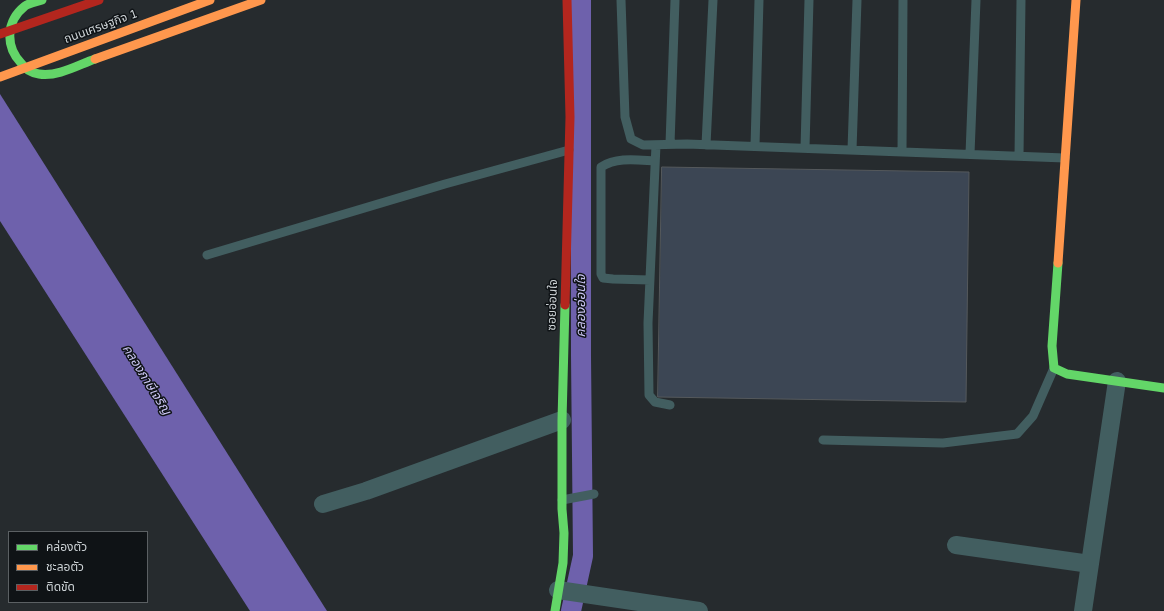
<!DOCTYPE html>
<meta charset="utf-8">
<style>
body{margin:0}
#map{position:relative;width:1164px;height:611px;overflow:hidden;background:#262b2e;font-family:"Varela Round","Noto Sans Thai",sans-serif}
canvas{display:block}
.legend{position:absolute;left:8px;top:531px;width:140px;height:72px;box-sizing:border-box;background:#0f1316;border:1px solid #5b6063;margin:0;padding:5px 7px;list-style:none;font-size:12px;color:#ced4d7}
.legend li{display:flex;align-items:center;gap:8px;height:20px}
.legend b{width:20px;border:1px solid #5b6063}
</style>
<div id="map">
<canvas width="1164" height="611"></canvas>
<ul class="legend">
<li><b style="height:5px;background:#63d668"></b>คล่องตัว</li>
<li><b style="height:5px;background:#ff974d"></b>ชะลอตัว</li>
<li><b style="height:5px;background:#b3261e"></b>ติดขัด</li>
</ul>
</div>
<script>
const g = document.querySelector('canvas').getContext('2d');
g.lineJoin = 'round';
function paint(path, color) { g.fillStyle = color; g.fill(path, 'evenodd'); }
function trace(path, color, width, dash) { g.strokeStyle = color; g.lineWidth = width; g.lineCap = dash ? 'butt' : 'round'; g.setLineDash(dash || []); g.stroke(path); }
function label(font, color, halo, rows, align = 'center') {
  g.font = font + ' "Varela Round","Noto Sans Thai",sans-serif'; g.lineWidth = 3; g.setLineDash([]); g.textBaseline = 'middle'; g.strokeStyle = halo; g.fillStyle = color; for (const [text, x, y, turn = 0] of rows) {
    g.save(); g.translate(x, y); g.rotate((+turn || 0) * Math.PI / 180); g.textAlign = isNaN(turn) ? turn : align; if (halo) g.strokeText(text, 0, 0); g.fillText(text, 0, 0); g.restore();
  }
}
paint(new Path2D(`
 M0 94 327 611H250L0 221Z`), '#6e61ac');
trace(new Path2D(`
 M571 611 583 556 581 356V0`), '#6e61ac', 20);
const building = new Path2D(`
 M662 167 969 172 966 402 658 397Z`);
paint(building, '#3c4654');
trace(building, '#55595c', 1);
trace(new Path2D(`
 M621 0 625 117 631 139 643 145 687 144 1065 158
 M670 144 675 0
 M656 145 648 323 649 395 655 402 670 405
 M706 145 713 0
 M755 146 759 0
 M805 148 809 0
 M852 150 857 0
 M902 152 903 0
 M970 154 976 0
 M1019 156 1021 0
 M207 255 445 184 569 150
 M650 280 613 279 603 278 601 274V167C617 157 636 160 655 161
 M823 440 943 443 1017 434 1033 416 1054 368
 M562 500 594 494`), '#425e60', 9);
trace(new Path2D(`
 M323 504 366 491 562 420
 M956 545 1090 564
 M558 590 699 611
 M1083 611 1117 381`), '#425e60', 18);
trace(new Path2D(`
 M42 0C36 2 29 3 25 6 6 21 5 46 21 63 25 69 32 73 39 74 58 77 78 65 95 59
 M1058 263 1052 346 1054 368 1067 374 1164 388
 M555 611 563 563 564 533 562 509V420L565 305`), '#63d668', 9);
trace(new Path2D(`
 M95 59 261 0
 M1058 263 1076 0`), '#ff974d', 9);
trace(new Path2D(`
 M565 305 570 117 567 0`), '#b3261e', 9);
trace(new Path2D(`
 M0 77 210 0`), '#ff974d', 9);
trace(new Path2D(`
 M0 34 99 0`), '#b3261e', 9);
label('12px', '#ced4d7', '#0f1316', [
 ["ถนนเศรษฐกิจ 1",101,27,-20],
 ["ซอยอ่อนใจ",553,305,-88]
]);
label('italic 13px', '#cbc6f3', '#0f1316', [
 ["คลองอ่อนใจ",582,306,-90],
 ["คลองภาษีเจริญ",146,380,58]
]);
</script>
